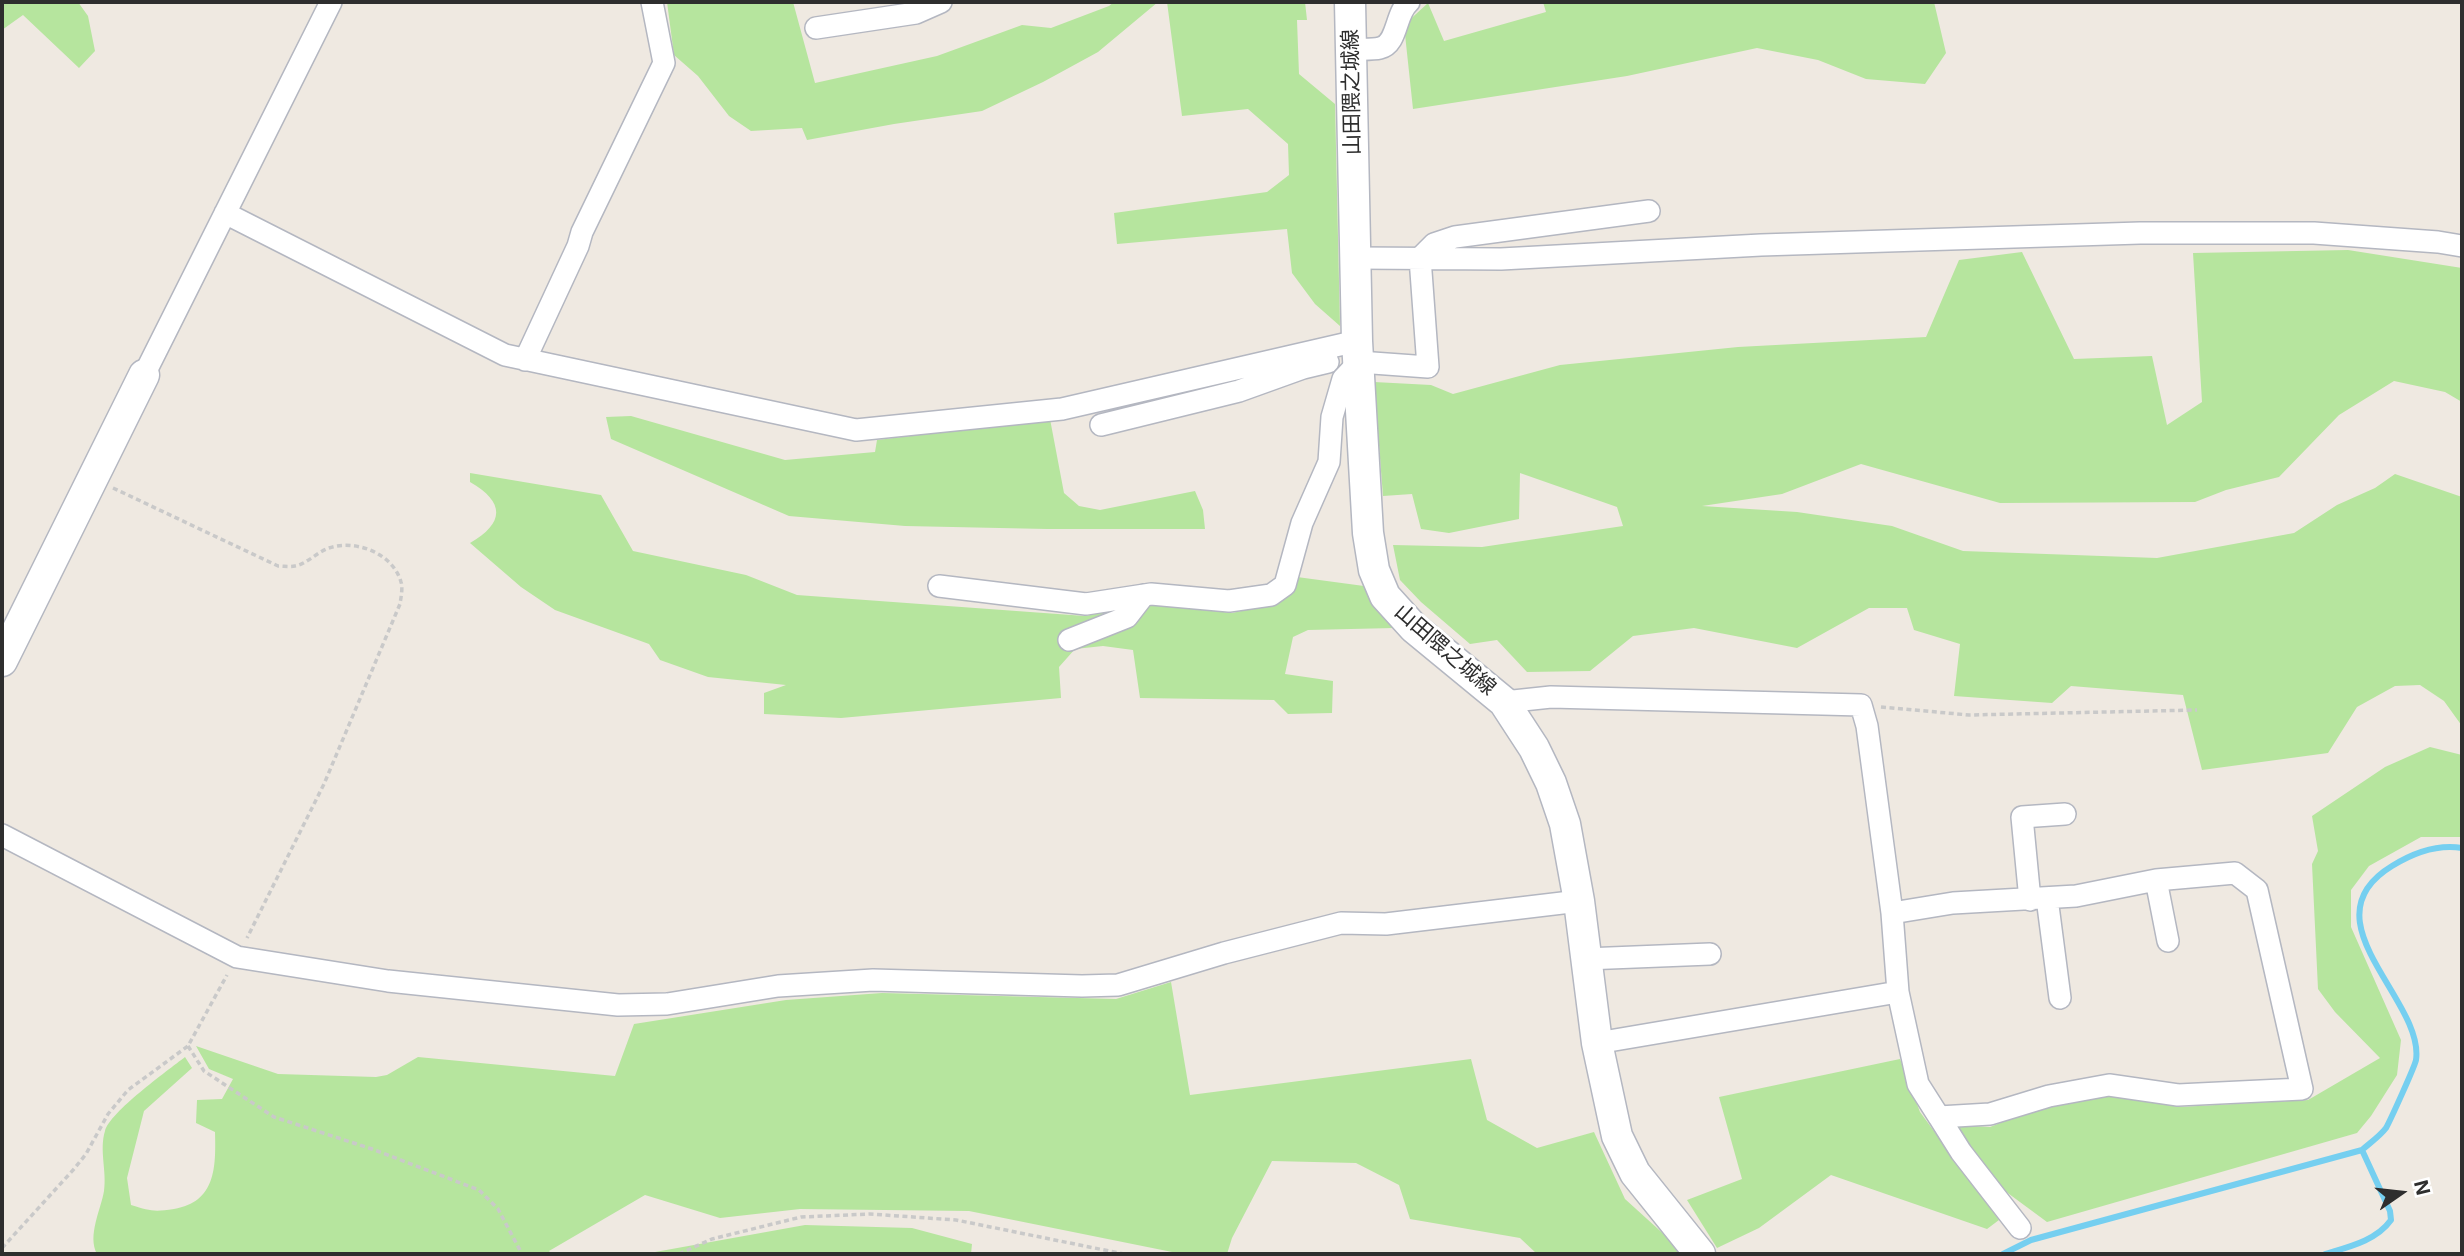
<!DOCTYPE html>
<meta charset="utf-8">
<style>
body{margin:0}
#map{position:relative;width:2464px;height:1256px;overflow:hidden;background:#efe9e1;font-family:Inter,sans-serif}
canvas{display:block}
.frame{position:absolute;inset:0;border:4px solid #2e2e2e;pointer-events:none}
.north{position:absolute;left:2366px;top:1158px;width:70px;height:70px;-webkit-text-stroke:5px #fff;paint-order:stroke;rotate:76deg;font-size:19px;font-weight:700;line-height:28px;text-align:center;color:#2e2e2e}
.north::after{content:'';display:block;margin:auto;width:24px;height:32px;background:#2e2e2e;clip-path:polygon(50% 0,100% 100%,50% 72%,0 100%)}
</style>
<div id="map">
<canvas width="2464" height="1256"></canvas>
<div class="frame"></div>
<div class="north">N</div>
</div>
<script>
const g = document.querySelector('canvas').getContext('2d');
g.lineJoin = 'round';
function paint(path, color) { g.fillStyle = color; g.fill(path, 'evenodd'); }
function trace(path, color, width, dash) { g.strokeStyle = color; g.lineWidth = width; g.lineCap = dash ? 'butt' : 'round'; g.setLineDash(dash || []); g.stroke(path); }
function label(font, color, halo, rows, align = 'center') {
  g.font = font + ' Inter,"Noto Sans JP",sans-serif'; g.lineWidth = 6; g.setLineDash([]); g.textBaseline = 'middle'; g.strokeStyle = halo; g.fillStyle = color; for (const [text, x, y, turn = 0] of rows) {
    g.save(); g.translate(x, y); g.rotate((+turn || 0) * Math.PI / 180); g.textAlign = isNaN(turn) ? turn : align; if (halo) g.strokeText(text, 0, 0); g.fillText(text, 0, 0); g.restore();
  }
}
paint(new Path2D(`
 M2 2H78L88 16 95 51 79 68 23 15 2 30Z
 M667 2H793L815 83 937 56 1022 25 1051 28 1109 6 1114 2H1158L1098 52 1043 82 982 111 894 124 807 140 802 128 751 131 729 116 698 76 674 55Z
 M1167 2H1305L1307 20H1297L1299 74 1335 104 1340 326 1315 304 1292 273 1287 229 1117 244 1114 213 1267 192 1289 175 1288 144 1248 109 1182 116Z
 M1543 2H1934L1946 53 1925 84 1866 79 1818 60 1757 48 1627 76 1413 109 1404 25 1428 3 1444 41 1546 12Z
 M2348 250 2462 268V402L2445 392 2394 381 2339 415 2279 477 2226 490 2195 502 2000 503 1861 464 1782 494 1702 506 1797 512 1892 526 1963 551 2157 558 2294 533 2337 505 2375 488 2395 474 2462 497V726L2444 701 2420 685 2395 686 2357 707 2328 753 2202 770 2183 695 2071 686 2052 703 1954 696 1960 644 1914 630 1907 608H1869L1797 648 1694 628 1633 636 1590 671 1527 672 1497 640 1470 644 1421 602 1400 580 1393 545 1482 547 1623 526 1617 507 1520 473 1519 519 1449 533 1421 529 1412 494 1383 496 1374 382 1431 385 1453 394 1560 365 1738 347 1926 337 1959 260 2022 252 2074 359 2152 356 2167 425 2202 402 2193 253Z
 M631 416 785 460 875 452 877 440 1050 419 1064 493 1079 506 1100 510 1195 491 1203 510 1205 529H1047L905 526 789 516 611 439 606 417Z
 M470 473 601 495 633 551 746 575 797 595 1085 616 1152 603 1232 613 1277 603 1297 577 1364 586 1394 628 1308 630 1293 637 1285 674 1333 681 1332 713 1288 714 1274 700 1140 698 1133 650 1103 646 1075 649 1059 667 1061 698 841 718 764 714V693L786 685 708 677 660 660 649 644 555 610 521 587 470 543C505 523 505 502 470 482Z
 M2430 747 2462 755V837H2421L2369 866 2351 890V927L2401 1040 2397 1075 2371 1116 2357 1133 2047 1222 2005 1191 1954 1125 1990 1127 2046 1105 2113 1094 2179 1107 2308 1100 2380 1058 2335 1012 2318 989 2312 864 2318 851 2312 816 2385 767Z
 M1171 982 1190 1095 1471 1059 1487 1120 1537 1148 1594 1132 1625 1199 1668 1238 1682 1254H1537L1520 1238 1410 1219 1399 1185 1356 1163 1272 1161 1232 1238 1227 1254H1182L969 1211 800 1209 720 1218 645 1195 549 1251 552 1254H97C87 1236 101 1209 104 1191 107 1171 99 1150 105 1131 110 1112 167 1071 185 1057L192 1068 144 1111 127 1178 131 1205C150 1211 154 1212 174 1209 216 1202 216 1167 215 1132L196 1123 197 1100 222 1099 233 1079 209 1069 196 1046 278 1074 376 1077 387 1075 418 1057 615 1076 634 1024 786 1000 882 993 1116 999Z
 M1900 1059 1920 1112 1999 1220 1987 1229 1831 1175 1759 1228 1717 1248 1687 1200 1742 1179 1719 1097Z
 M805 1225 912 1228 972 1244 971 1254H644Z`), '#b6e59e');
trace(new Path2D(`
 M2003 1254 2031 1240 2362 1150
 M2325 1254C2348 1247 2376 1241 2391 1220L2390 1211 2362 1150C2370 1143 2380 1136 2386 1128 2390 1121 2415 1066 2416 1060 2425 1000 2303 920 2392 866 2413 853 2438 844 2462 848`), '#75cff0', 6);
const street = new Path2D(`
 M816 28 916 13 941 2
 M1350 49C1360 49 1371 50 1380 48 1398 44 1395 13 1409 2
 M225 213 505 355 856 430 1062 409 1357 341
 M1357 258 1501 259 1761 245 2140 233H2314L2438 242 2462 246
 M525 360 578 246 582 232 664 63 652 2
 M144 375 331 2
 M1101 425 1239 391 1303 368 1328 362
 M939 586 1086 604 1151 594 1229 601 1271 595 1285 585 1302 523 1329 462 1332 417 1343 379 1359 362 1428 367 1420 258 1434 244 1455 237 1649 211
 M1069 640 1127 617 1144 595
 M1504 702 1551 697 1861 705 1867 726 1892 913 1898 992 1918 1084 1939 1117 1990 1114 2049 1096 2109 1085 2178 1095 2302 1089 2257 890 2235 873 2156 880 2076 896 1953 903 1892 913
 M2 835 237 957 388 981 618 1005 667 1004 778 986 873 980 1082 986 1118 985 1224 953 1341 923 1386 924 1579 901
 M2156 880 2168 941
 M2047 898 2060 998
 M2030 900 2022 817 2065 814
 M1585 959 1710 954
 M1597 1043 1898 992
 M1939 1117 1961 1152 2020 1228`);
const secondary = new Path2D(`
 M1350 2 1357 341 1368 533 1374 570 1385 596 1414 628 1504 702 1534 748 1551 783 1565 824 1579 901 1597 1043 1617 1136 1635 1173 1700 1254
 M2 661 144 375`);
trace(street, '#b4b7c1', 24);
trace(secondary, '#b4b7c1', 33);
trace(new Path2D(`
 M113 488 278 566C284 566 290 567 295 566 307 564 317 552 329 548 355 539 393 553 401 582 403 588 401 597 400 604L324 784 247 938
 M1881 707 1969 715 2197 710
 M188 1046 204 1071 274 1117 372 1149 479 1190 498 1209 522 1254
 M2 1248 74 1169 86 1154 108 1114 128 1090 188 1046 227 975
 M679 1254 712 1239 801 1217 870 1214 956 1220 1124 1254`), '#c9c9c9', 3.5, [5, 3.5]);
trace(street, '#fff', 21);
trace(secondary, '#fff', 30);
label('21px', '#2e2e2e', '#fff', [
 ["山田隈之城線",1352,92,-91],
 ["山田隈之城線",1445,650,41]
]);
</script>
